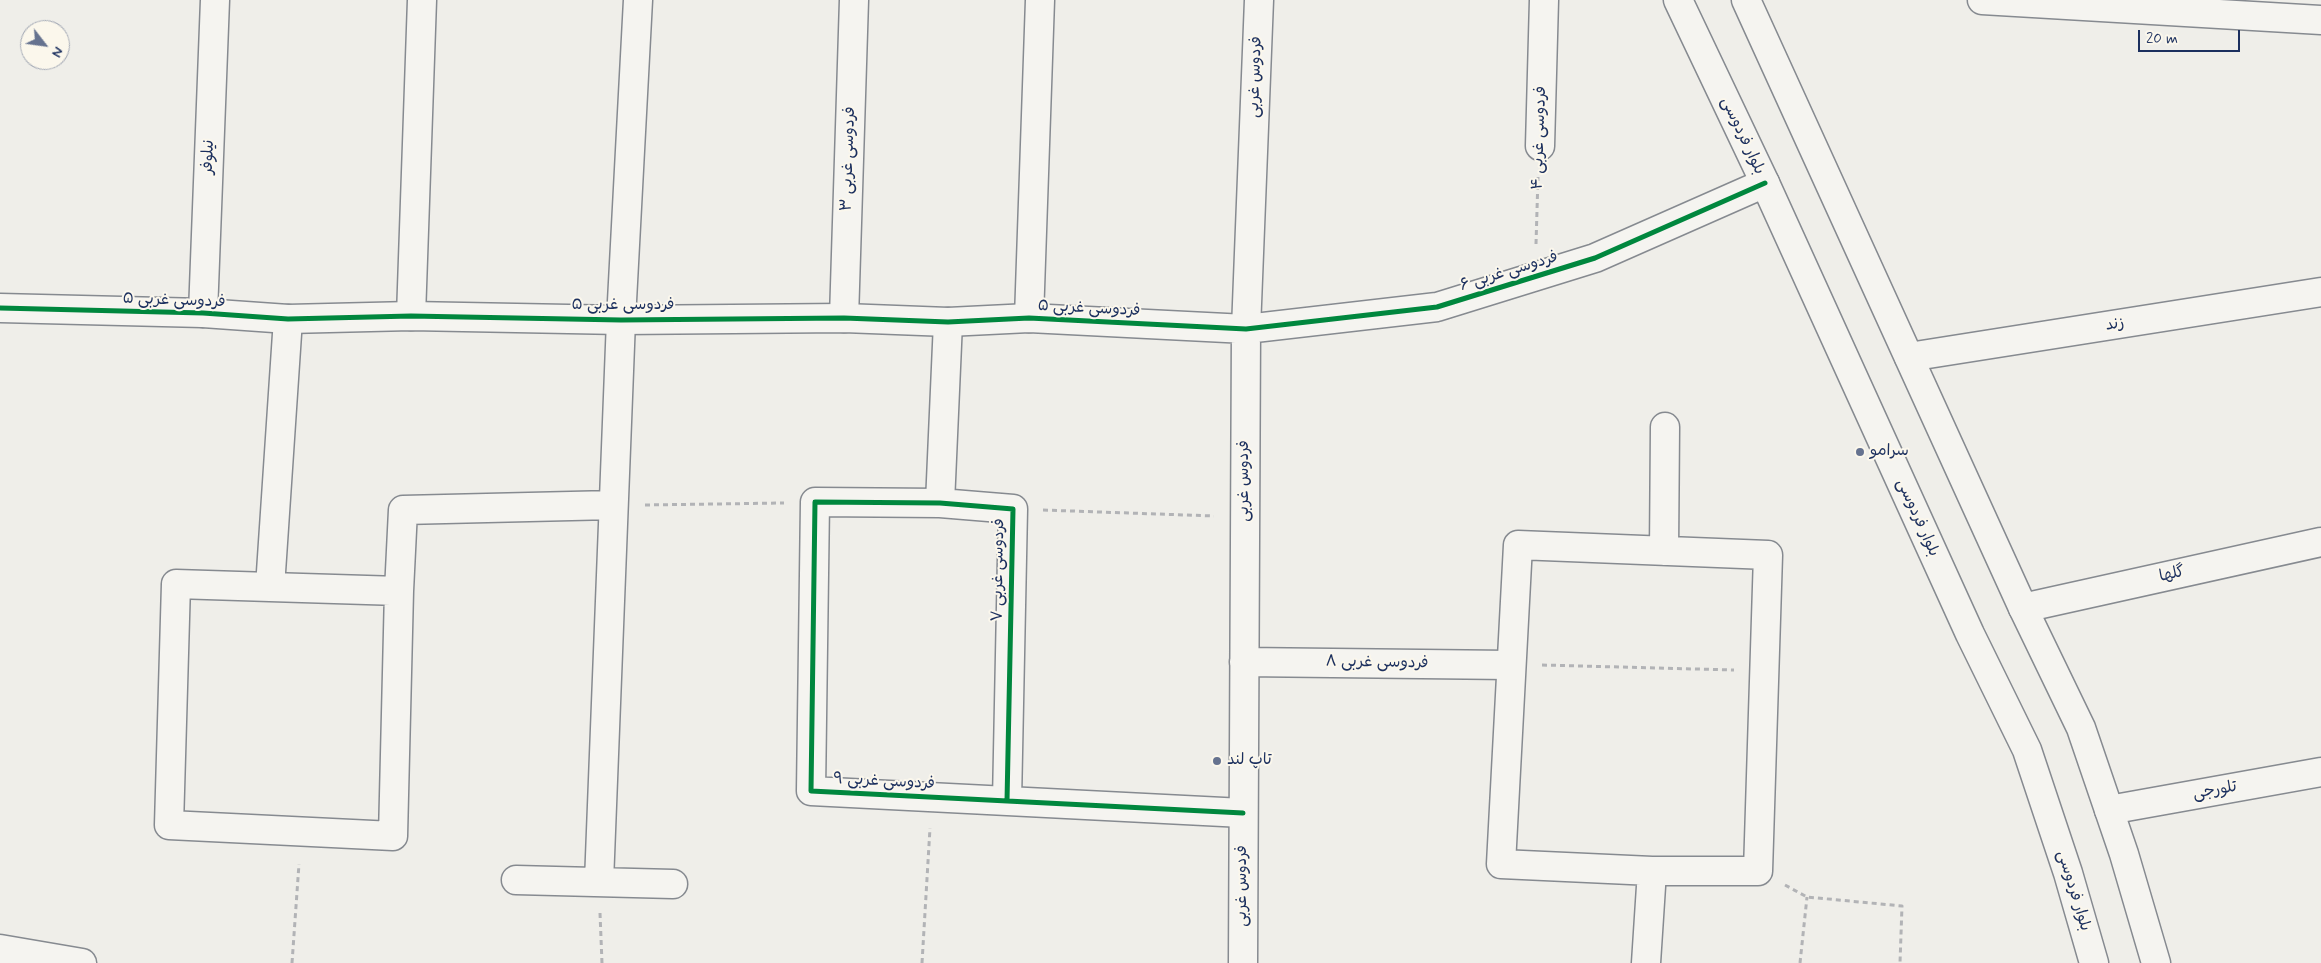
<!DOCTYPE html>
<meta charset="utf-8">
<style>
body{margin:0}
#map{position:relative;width:2321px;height:963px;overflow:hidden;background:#efeee9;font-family:Mynerve,sans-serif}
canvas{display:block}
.north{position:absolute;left:20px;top:20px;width:50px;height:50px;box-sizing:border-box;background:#fbf7ec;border:1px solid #a1a7b3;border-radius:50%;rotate:120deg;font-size:14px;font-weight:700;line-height:20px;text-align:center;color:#1b2f5e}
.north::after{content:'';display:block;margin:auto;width:18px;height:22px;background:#65728f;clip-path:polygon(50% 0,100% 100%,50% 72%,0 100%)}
.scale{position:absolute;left:2138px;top:30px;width:102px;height:22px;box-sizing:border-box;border:2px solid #1b2f5e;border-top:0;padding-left:6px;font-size:15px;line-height:18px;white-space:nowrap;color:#1b2f5e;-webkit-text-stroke:4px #fbf7ec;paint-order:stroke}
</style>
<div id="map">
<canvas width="2321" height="963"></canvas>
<div class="north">N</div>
<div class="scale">20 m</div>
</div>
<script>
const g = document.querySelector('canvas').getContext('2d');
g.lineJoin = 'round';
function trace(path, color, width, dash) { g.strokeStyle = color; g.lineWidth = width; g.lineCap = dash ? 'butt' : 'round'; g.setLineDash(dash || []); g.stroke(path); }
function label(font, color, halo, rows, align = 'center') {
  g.font = font + ' Mynerve,"Playpen Sans Arabic",sans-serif'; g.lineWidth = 4; g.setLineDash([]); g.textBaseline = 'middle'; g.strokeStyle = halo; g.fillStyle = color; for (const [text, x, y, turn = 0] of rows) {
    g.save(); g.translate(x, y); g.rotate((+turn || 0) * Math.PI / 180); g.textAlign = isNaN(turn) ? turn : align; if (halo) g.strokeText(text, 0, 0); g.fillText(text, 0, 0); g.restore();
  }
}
const minor = new Path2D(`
 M1982 0 2321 20
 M1540 146 1544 0
 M203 313 215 0
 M411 316 422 0
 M844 318 854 0
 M1029 318 1040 0
 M1246 329 1259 0
 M1909 357 2321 292
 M940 503 948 322
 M1518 545 1768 555 1758 871H1652L1501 864Z
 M1664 551 1665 427
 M270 587 176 584 169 825 393 836 399 591 270 587 288 319
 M399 591 403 510 613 505
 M2023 608 2321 542
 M1007 801 1013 509 940 503 815 502 811 791C955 798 1099 806 1243 813
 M2109 810 2321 772
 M516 880 673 884
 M599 882 621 320 638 0
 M0 949 82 963
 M1646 963 1652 871`);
const tertiary = new Path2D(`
 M0 308 203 313 288 319 411 316 621 320 844 318 948 322 1029 318 1246 329 1437 307 1595 258 1765 183
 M1244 662 1510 665
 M1243 963 1246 329`);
const secondary = new Path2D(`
 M1678 0 1765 183 1970 634 2027 750 2068 873 2094 963
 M1746 0 2023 608 2081 728 2124 854 2156 963`);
trace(minor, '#868a90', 31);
trace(tertiary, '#868a90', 31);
trace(secondary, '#868a90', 31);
trace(new Path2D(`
 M1536 244 1538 177
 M645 505 784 503
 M1043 510 1214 516
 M1542 665 1734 670
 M1785 885 1807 897 1902 906 1900 963
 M600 913 602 963
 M292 963 299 864
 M922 963 930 828
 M1800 963 1807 897`), '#b2b3b6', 3, [5, 4]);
trace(minor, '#f5f4f0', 28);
trace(tertiary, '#f5f4f0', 28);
trace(secondary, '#f5f4f0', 28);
trace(new Path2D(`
 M0 308 203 313 288 319 411 316 621 320 844 318 948 322 1029 318 1246 329 1437 307 1595 258 1765 183
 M1007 801 1013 509 940 503 815 502 811 791C955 798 1099 806 1243 813`), '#00873e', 5);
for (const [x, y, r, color] of [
 [1860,452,5,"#65728f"],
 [1217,761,5,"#65728f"]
]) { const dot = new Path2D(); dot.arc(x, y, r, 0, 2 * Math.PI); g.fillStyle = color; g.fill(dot); trace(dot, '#fbf7ec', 2); }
label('16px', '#1b2f5e', '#fbf7ec', [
 ["فردوس غربی",1256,77,-88],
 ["بلوار فردوسی",1742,136,65],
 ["فردوسی غربی ۴",1540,138,-88],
 ["نیلوفر",209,157,-88],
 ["فردوسی غربی ۳",849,159,-88],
 ["فردوسی غربی ۶",1509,272,-17],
 ["فردوسی غربی ۵",174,301,2],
 ["فردوسی غربی ۵",623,306],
 ["فردوسی غربی ۵",1089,309,3],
 ["زند",2115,325,-9],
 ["فردوس غربی",1245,481,-90],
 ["بلوار فردوسی",1917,518,66],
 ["فردوسی غربی ۷",999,570,-89],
 ["گلها",2172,575,-12],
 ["فردوسی غربی ۸",1377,663,1],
 ["فردوسی غربی ۹",884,782,3],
 ["تلورجی",2215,791,-10],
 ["فردوس غربی",1243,886,-90],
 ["بلوار فردوسی",2073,891,73]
]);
label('16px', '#1b2f5e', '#fbf7ec', [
 ["سرامو",1870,452],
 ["تاپ لند",1227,761]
], 'left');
</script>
